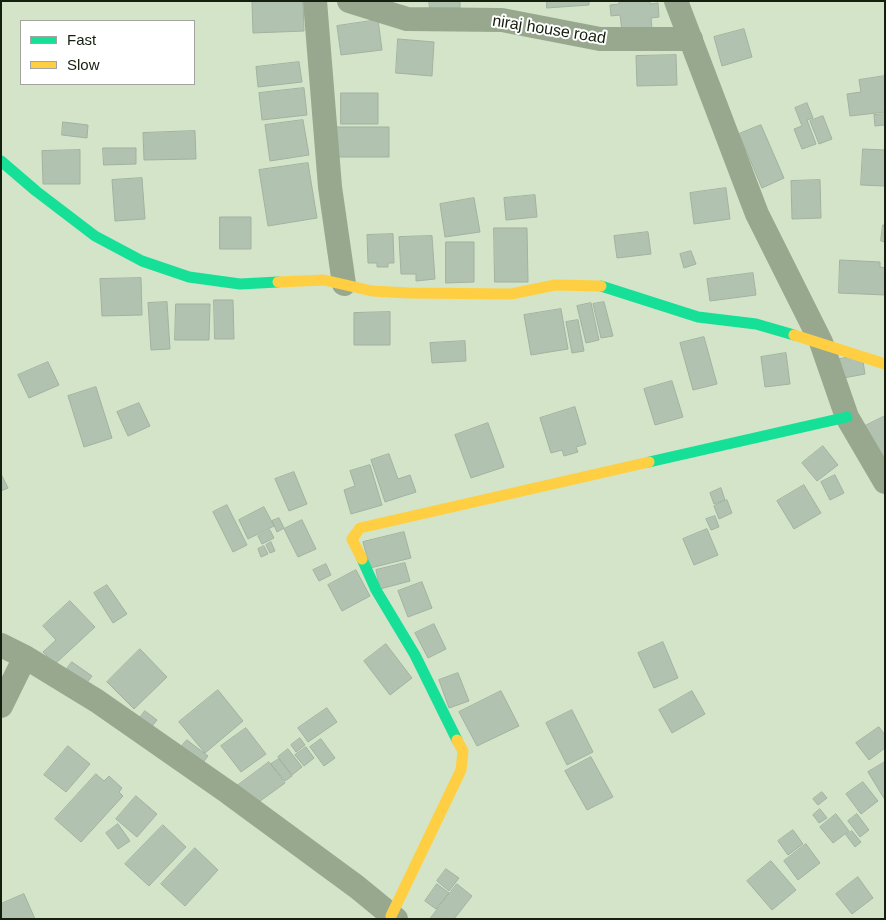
<!DOCTYPE html>
<style>
body{margin:0}
#map{position:relative;width:886px;height:920px;overflow:hidden;background:#d3e4c9;font-family:Arial,sans-serif}
canvas{display:block}
.frame{position:absolute;inset:0;border:2px solid #141f0d;pointer-events:none}
.legend{position:absolute;left:20px;top:20px;width:175px;height:65px;box-sizing:border-box;background:#fff;border:1px solid #a1a59e;margin:0;padding:6px 9px;list-style:none;font-size:15px;color:#141f0d}
.legend li{display:flex;align-items:center;gap:10px;height:25px}
.legend b{width:25px;border:1px solid #a1a59e}
</style>
<div id="map">
<canvas width="886" height="920"></canvas>
<div class="frame"></div>
<ul class="legend">
<li><b style="height:6px;background:#16e098"></b>Fast</li>
<li><b style="height:6px;background:#ffcf43"></b>Slow</li>
</ul>
</div>
<script>
const g = document.querySelector('canvas').getContext('2d');
g.lineJoin = 'round';
function paint(path, color) { g.fillStyle = color; g.fill(path, 'evenodd'); }
function trace(path, color, width, dash) { g.strokeStyle = color; g.lineWidth = width; g.lineCap = dash ? 'butt' : 'round'; g.setLineDash(dash || []); g.stroke(path); }
function label(font, color, halo, rows, align = 'center') {
  g.font = font + ' Arial,sans-serif'; g.lineWidth = 4; g.setLineDash([]); g.textBaseline = 'middle'; g.strokeStyle = halo; g.fillStyle = color; for (const [text, x, y, turn = 0] of rows) {
    g.save(); g.translate(x, y); g.rotate((+turn || 0) * Math.PI / 180); g.textAlign = isNaN(turn) ? turn : align; if (halo) g.strokeText(text, 0, 0); g.fillText(text, 0, 0); g.restore();
  }
}
const building = new Path2D(`
 M303 1 304 31 253 33 252 2Z
 M429 1H460V8H430Z
 M547 1H589V5L547 8Z
 M619 1H650V4L658 3 659 17 651 18 652 29 622 31 620 15 611 16 610 5 619 4Z
 M378 20 382 50 341 55 337 26Z
 M744 29 752 57 722 66 714 37Z
 M398 39 434 42 432 76 396 73Z
 M676 55 677 85 637 86 636 56Z
 M299 62 302 82 258 87 256 67Z
 M885 76V112L850 116 847 94 861 92 859 80Z
 M304 88 307 115 262 120 259 93Z
 M341 93H378V124H341Z
 M807 103 813 118 807 120 816 144 802 149 794 129 802 126 795 108Z
 M885 114V125L875 126 874 115Z
 M823 116 832 139 819 144 810 121Z
 M303 120 309 155 270 161 265 125Z
 M63 122 88 125 87 138 62 135Z
 M761 125 784 178 762 188 739 134Z
 M337 127H389V157H338Z
 M195 131 196 159 144 160 143 133Z
 M103 148H136V164L104 165Z
 M863 149 885 150V186L861 185Z
 M80 150V184H43L42 151Z
 M308 163 317 218 268 226 259 170Z
 M142 178 145 219 115 221 112 180Z
 M820 180 821 218 792 219 791 181Z
 M726 188 730 219 694 224 690 193Z
 M535 195 537 217 506 220 504 198Z
 M474 198 480 232 445 237 440 204Z
 M220 217H251V249H220Z
 M883 225H885V242L881 241Z
 M494 228H527L528 282H495Z
 M648 232 651 254 617 258 614 236Z
 M393 234 394 263H388V267H377V263H368L367 235Z
 M432 236 435 279 416 281V274H401L399 237Z
 M446 242H474V282L446 283Z
 M691 251 696 264 684 268 680 254Z
 M840 260 880 262V267L885 268V295L839 293Z
 M753 273 756 295 710 301 707 279Z
 M141 278 142 315 102 316 100 279Z
 M214 300H233L234 339H215Z
 M167 302 170 349 151 350 148 303Z
 M604 302 613 336 601 338 593 304Z
 M591 303 599 340 586 343 577 306Z
 M176 304H210L209 340H175Z
 M561 309 568 349 531 355 524 315Z
 M390 312V345H354V313Z
 M578 320 584 351 572 353 566 322Z
 M704 337 717 384 693 390 680 343Z
 M465 341 466 361 432 363 430 343Z
 M786 353 790 384 765 387 761 357Z
 M862 355 865 374 838 379 834 360Z
 M48 362 59 385 29 398 18 375Z
 M672 381 683 417 655 425 644 389Z
 M96 387 112 438 84 447 68 396Z
 M139 403 150 426 128 436 117 412Z
 M575 407 586 444 576 447 578 452 564 456 562 450 551 453 540 418Z
 M885 416V467L863 427Z
 M488 423 504 467 471 478 455 435Z
 M823 446 838 465 817 481 802 463Z
 M389 454 398 479 410 475 416 492 385 502 371 460Z
 M370 465 382 505 351 514 344 490 355 486 350 471Z
 M294 472 307 504 289 511 275 479Z
 M1 474 8 488 1 491Z
 M835 475 844 493 830 500 821 482Z
 M804 485 821 513 794 529 777 501Z
 M721 488 725 500 714 504 710 493Z
 M727 500 732 513 719 519 714 506Z
 M227 505 247 545 233 552 213 512Z
 M264 507 274 526 248 539 239 520Z
 M715 516 719 527 711 530 706 519Z
 M279 518 284 528 277 532 272 521Z
 M302 520 316 549 298 557 284 529Z
 M707 529 718 555 694 565 683 539Z
 M270 530 274 538 262 544 258 536Z
 M404 532 411 558 370 568 363 542Z
 M271 542 275 551 270 553 266 545Z
 M264 546 268 554 261 557 258 549Z
 M405 563 410 581 380 589 376 570Z
 M326 564 331 575 319 581 313 570Z
 M356 570 370 596 342 611 328 585Z
 M422 582 432 608 408 617 398 591Z
 M107 585 127 614 113 623 94 593Z
 M70 601 95 627 55 664 43 652 56 640 43 626Z
 M434 624 446 649 428 658 415 633Z
 M663 642 678 678 654 688 638 653Z
 M386 644 412 678 390 695 364 661Z
 M140 649 167 677 134 709 107 682Z
 M72 662 92 676 83 688 63 674Z
 M458 673 469 701 449 708 439 680Z
 M218 690 243 721 205 753 179 722Z
 M501 691 519 726 477 746 459 712Z
 M692 691 705 714 672 733 659 710Z
 M327 708 337 722 308 742 298 728Z
 M572 710 593 752 567 765 546 723Z
 M145 711 157 720 145 735 133 727Z
 M879 727 885 735V748L869 760 856 743Z
 M246 728 266 754 241 772 221 746Z
 M300 738 305 745 296 752 291 745Z
 M321 739 335 758 324 766 310 747Z
 M187 740 208 756 198 769 176 753Z
 M68 746 90 764 66 792 44 775Z
 M306 747 314 758 304 766 295 755Z
 M288 749 302 767 292 775 278 757Z
 M591 757 613 797 587 810 565 771Z
 M279 759 292 776 285 781 271 764Z
 M269 762 285 783 249 809 233 789Z
 M885 762V800L868 772Z
 M96 774 104 781 109 776 122 788 119 792 123 796 81 842 55 819Z
 M863 782 878 801 861 814 846 794Z
 M822 792 827 798 818 805 813 799Z
 M136 796 157 814 137 837 116 819Z
 M820 809 827 818 819 823 813 815Z
 M836 814 849 831 833 843 820 827Z
 M857 814 869 830 860 837 848 821Z
 M118 824 130 841 118 849 106 833Z
 M163 825 186 847 149 886 125 864Z
 M793 830 803 844 788 855 778 841Z
 M852 831 861 842 855 847 846 835Z
 M806 844 820 863 798 880 784 861Z
 M195 848 218 870 185 906 161 884Z
 M771 861 796 890 772 910 747 881Z
 M446 869 459 878 449 891 437 881Z
 M858 877 873 898 852 914 836 894Z
 M437 884 449 893 436 909 425 901Z
 M457 884 472 896 454 919H430Z
 M24 894 35 919H1V904Z`);
paint(building, '#b1c3b0');
trace(building, '#a1b2a0', 1);
trace(new Path2D(`
 M315 1 330 187 344 284
 M349 1 407 19 502 20 600 39H691
 M676 1 757 214 821 342 847 417 885 482
 M1 645 25 657 97 701 229 793 357 887 396 919
 M1 706 25 657`), '#98a88f', 24);
trace(new Path2D(`
 M1 161 36 191 95 236 142 261 189 277 240 284 278 282
 M601 286 698 317 756 324 794 335
 M649 462 847 417
 M362 559 376 590 415 655 457 740`), '#16e098', 11);
trace(new Path2D(`
 M278 282 324 280 372 291 409 293 511 294 555 285 601 286
 M794 335 885 364
 M362 559 352 539 360 528 649 462
 M391 916 461 770 463 751 457 740`), '#ffcf43', 11);
label('16px', '#141f0d', '#fff', [
 ["niraj house road",549,30,9]
]);
</script>
